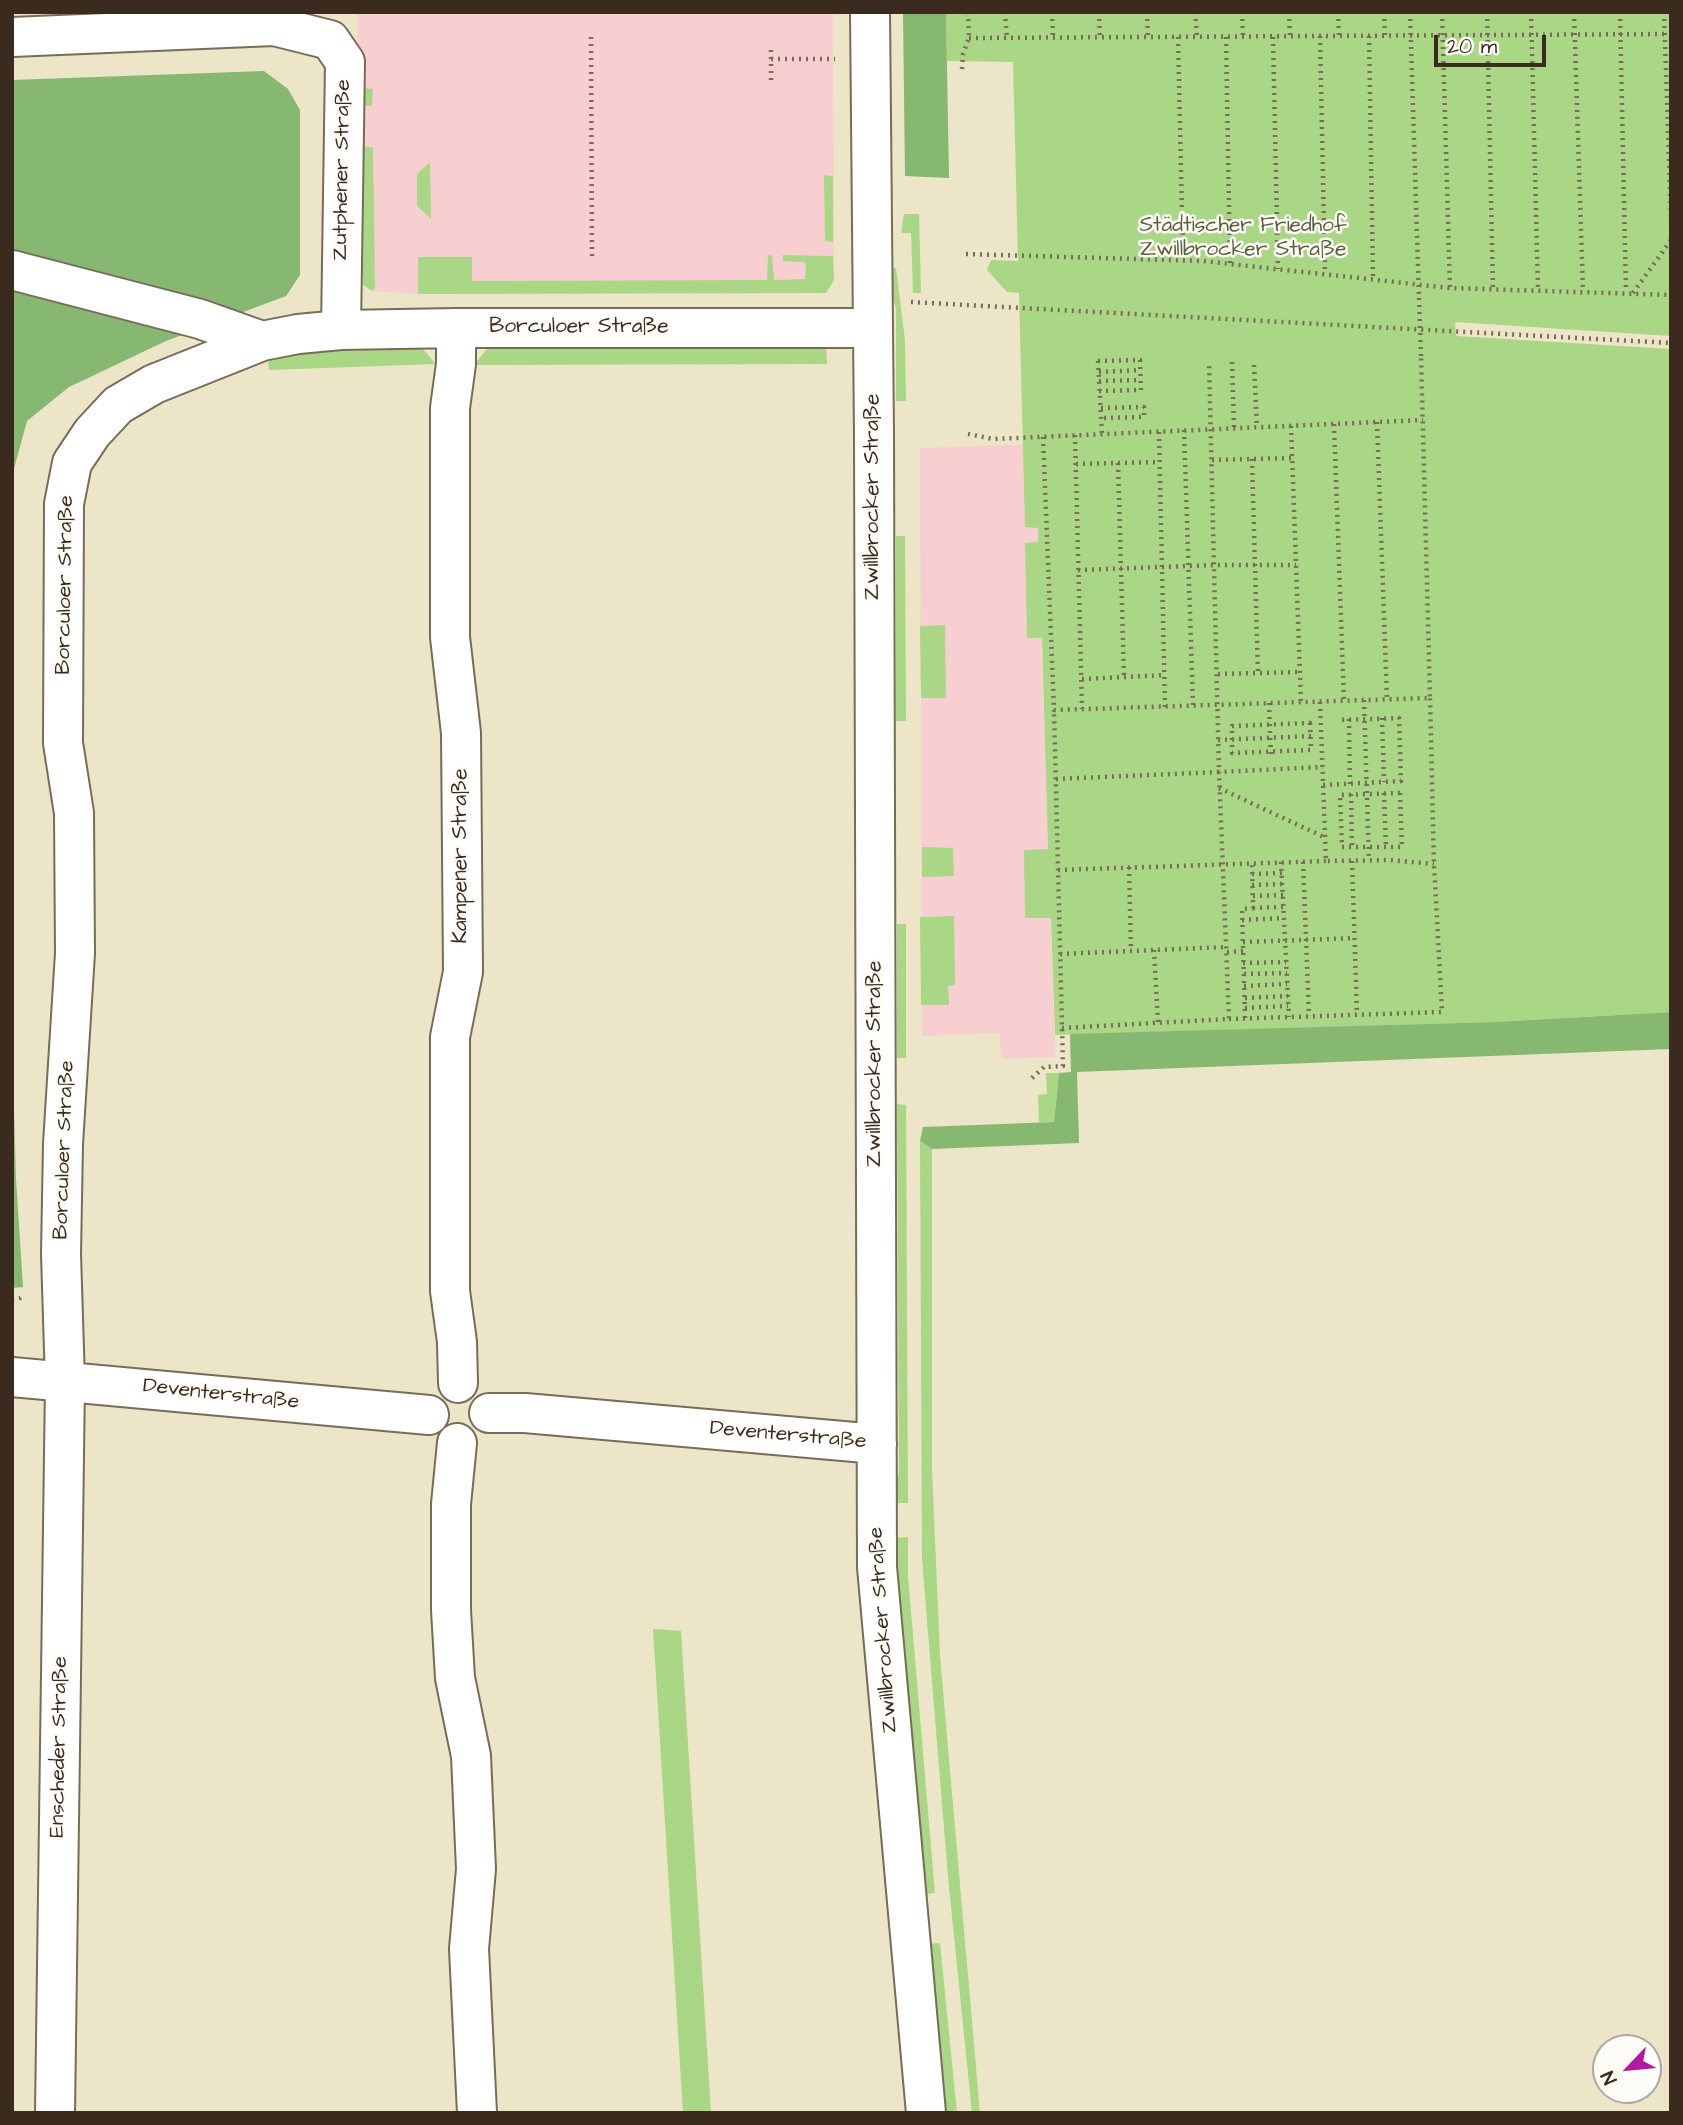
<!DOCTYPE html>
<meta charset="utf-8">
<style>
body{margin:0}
#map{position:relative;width:1683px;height:2125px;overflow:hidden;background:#ede5c7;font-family:"Architects Daughter",sans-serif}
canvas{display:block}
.frame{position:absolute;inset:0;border:14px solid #3b2a1e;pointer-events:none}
.north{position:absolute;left:1592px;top:2034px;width:70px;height:70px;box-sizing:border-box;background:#fdfcf7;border:2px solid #afa8a0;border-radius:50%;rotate:244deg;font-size:19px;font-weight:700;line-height:28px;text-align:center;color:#3b2a1e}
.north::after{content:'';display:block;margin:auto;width:24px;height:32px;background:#b5179e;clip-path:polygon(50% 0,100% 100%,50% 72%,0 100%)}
.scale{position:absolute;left:1434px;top:35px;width:112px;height:32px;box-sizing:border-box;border:4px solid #3b2a1e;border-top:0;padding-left:9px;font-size:21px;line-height:24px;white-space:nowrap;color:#3b2a1e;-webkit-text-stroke:5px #fdfcf7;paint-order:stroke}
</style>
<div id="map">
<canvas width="1683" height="2125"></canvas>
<div class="frame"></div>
<div class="north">N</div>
<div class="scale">20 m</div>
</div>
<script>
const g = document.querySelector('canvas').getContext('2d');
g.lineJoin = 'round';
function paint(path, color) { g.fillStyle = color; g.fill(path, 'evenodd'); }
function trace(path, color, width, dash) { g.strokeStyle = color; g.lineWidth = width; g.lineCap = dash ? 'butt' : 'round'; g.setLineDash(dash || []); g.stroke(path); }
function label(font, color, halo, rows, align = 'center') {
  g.font = font + ' "Architects Daughter",sans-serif'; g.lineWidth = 5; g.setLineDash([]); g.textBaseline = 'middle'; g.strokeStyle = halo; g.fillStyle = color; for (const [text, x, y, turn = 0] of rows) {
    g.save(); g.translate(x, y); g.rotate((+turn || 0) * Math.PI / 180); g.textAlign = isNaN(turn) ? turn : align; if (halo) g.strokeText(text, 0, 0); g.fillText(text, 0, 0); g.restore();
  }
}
paint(new Path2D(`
 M357 12H833L834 280 826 293 418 294 372 291 363 285 356 273Z
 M1035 444 1055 1057 1002 1059 999 1033 922 1036 920 448Z`), '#f7cfd0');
paint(new Path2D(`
 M946 12H1671V336L1455 322 1456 336 1671 349V1012L1495 1022 1055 1035 1051 918H1025L1024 850 1048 849 1042 638H1027L1025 543 1038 542V528L1025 527 1019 293 1007 292 987 270 991 260 1018 261 1013 62 947 61Z
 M357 88 373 89 372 106H363L364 146 373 148 375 288 372 291 363 285 356 273Z
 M430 162 431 219 417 206V174Z
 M824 175 833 176V242L825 241Z
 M904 214H919L921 293H913L911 233H901Z
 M768 255 772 256 774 280 805 279 806 265 804 262 783 261V255L833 256 834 280 826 293 418 294V257H472V281L767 280Z
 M896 268 905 340 906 401H896V309L886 269Z
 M826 347 827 364 474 365 487 349Z
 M422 348 436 364 269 370 268 356 280 352Z
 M896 536H905L906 721H896Z
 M945 625 946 698H921L920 626Z
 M922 847 953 848 954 876 922 877Z
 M954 916 955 985 948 986 949 1005H921L920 917Z
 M897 924H906V1058H897Z
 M1046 1073H1059L1054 1122H1039L1038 1095 1047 1094Z
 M897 1104 906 1105 908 1503H888L899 1473Z
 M920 1141 932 1149V1470L940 1656 980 2113H972L948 1877 922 1559Z
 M908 1537V1577L935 1893 924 1894 888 1538Z
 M653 1629 681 1631 711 2113H683Z
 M940 1943 957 2113H946L929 1944Z`), '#a9d785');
paint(new Path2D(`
 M903 12H946L949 178 905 176Z
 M264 71 288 89 300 110V275L286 296 166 341 69 387 27 421 12 476V80Z
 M1671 1012V1049L1077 1072 1079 1143 932 1149 920 1141 923 1127 1054 1122 1059 1073 1071 1072 1070 1034 1495 1022Z
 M12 1041 16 1179 23 1287 12 1288Z`), '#86b872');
const minor = new Path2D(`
 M870 12 874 435 877 1567 926 2113
 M12 37 274 26 330 40 345 62 341 330
 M12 270 200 319 262 341
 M456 328V364L450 408V637L461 733 463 972 450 1037V1291L457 1342 458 1383
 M12 1377 429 1415
 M489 1413H525L877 1444
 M457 1443 451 1504V1610L455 1678 471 1756 476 1869 469 1949 477 2113
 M55 2113 65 1382 61 1254 63 1144 75 953 74 813 63 743 64 504 72 463 92 433 118 405 154 384 262 341 298 334 341 330 456 328H873`);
trace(minor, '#796b59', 42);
trace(new Path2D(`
 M1005 12 1007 39
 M1052 12 1053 38
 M1099 12 1100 38
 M1147 12 1148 37
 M1195 12 1197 37
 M1242 12 1243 37
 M1289 12 1290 37
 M1338 12 1339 36
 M1384 12 1385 36
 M1410 12 1419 298
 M1442 12 1450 288
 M1487 12 1493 289
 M1531 12 1538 290
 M1574 12 1583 291
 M1620 12 1626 292
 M1664 12 1671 217
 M1320 36 1325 273
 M1369 36 1373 278
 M591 37 592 256
 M1178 37 1183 260
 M1226 37 1230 263
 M1273 37 1278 269
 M969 38 1671 34
 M771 59H835
 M962 69 963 54 969 38 968 12
 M771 80V46
 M966 254 1203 261 1450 288 1671 295
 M1633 293 1671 240
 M911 302 1671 343
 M1098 361 1140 360 1141 390 1099 391
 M1098 361 1102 434
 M1232 362 1234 428
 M1254 365 1257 427
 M1099 372 1141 370
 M1099 381 1140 380
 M1101 408 1144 407V417L1101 418
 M1377 422 1387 699
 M1334 424 1344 701
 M1291 426 1301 702
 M1184 430 1193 705
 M1159 432 1165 707
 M968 434 993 439 1423 420
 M1075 435 1082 709
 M1043 437 1054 710 1430 698 1421 356
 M1252 459 1258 674
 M1212 460 1292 458
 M1118 463 1124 677
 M1076 464 1159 462
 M1078 570 1215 565H1296
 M1218 674 1300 672
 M1082 679 1165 675
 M1364 700 1369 861
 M1320 702 1326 861 1389 860 1434 864
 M1269 703 1271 759
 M1382 718 1384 782
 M1349 719 1350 784
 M1310 723 1311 750 1232 753V726Z
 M1218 740 1311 736
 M1056 779 1219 772 1209 362
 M1323 785 1401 781 1399 718 1338 720
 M1219 788 1326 838
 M1384 793 1386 847
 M1400 793 1402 847H1342L1340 795Z
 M1351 794 1352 847
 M1352 861 1357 1014
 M1281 862 1289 1017
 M1303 862 1309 1016
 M1129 867 1131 951
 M1058 870 1326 861
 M1252 874 1282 873
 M1252 885 1282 884
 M1253 896 1283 895
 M1253 908 1283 907
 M1242 920 1284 918
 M1243 942 1354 938
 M1154 950 1158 1022
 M1227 952 1243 951
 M1060 954 1226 947
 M1243 963 1286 962
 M1244 974 1287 973
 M1244 986 1287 984
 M1245 998 1288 996
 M1245 1008 1288 1006
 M1245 1018 1242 909 1253 908 1252 862
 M1229 1019 1442 1012 1434 864 1430 698
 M1062 1028 1229 1019 1219 772 1323 767
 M1032 1078 1044 1067 1063 1066 1054 710
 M12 1299 20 1298 24 1295`), '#796b59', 4.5, [2, 5]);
trace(minor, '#fff', 38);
trace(new Path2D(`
 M1419 298 1421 356`), '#796b59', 4.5, [2, 5]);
label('21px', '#3b2a1e', '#fdfcf7', [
 ["Zutphener Straße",343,170,-89],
 ["Borculoer Straße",579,328],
 ["Zwillbrocker Straße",874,497,-90],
 ["Borculoer Straße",66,585,-89],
 ["Kampener Straße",462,856,-90],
 ["Zwillbrocker Straße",876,1064,-90],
 ["Borculoer Straße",65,1150,-88],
 ["Deventerstraße",221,1395,6],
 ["Deventerstraße",788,1436,5],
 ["Zwillbrocker Straße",884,1630,-94],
 ["Enscheder Straße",60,1747,-89]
]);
label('21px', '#5c5e3d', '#fdfcf7', [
 ["Städtischer Friedhof",1243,227],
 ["Zwillbrocker Straße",1243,251]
]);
</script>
